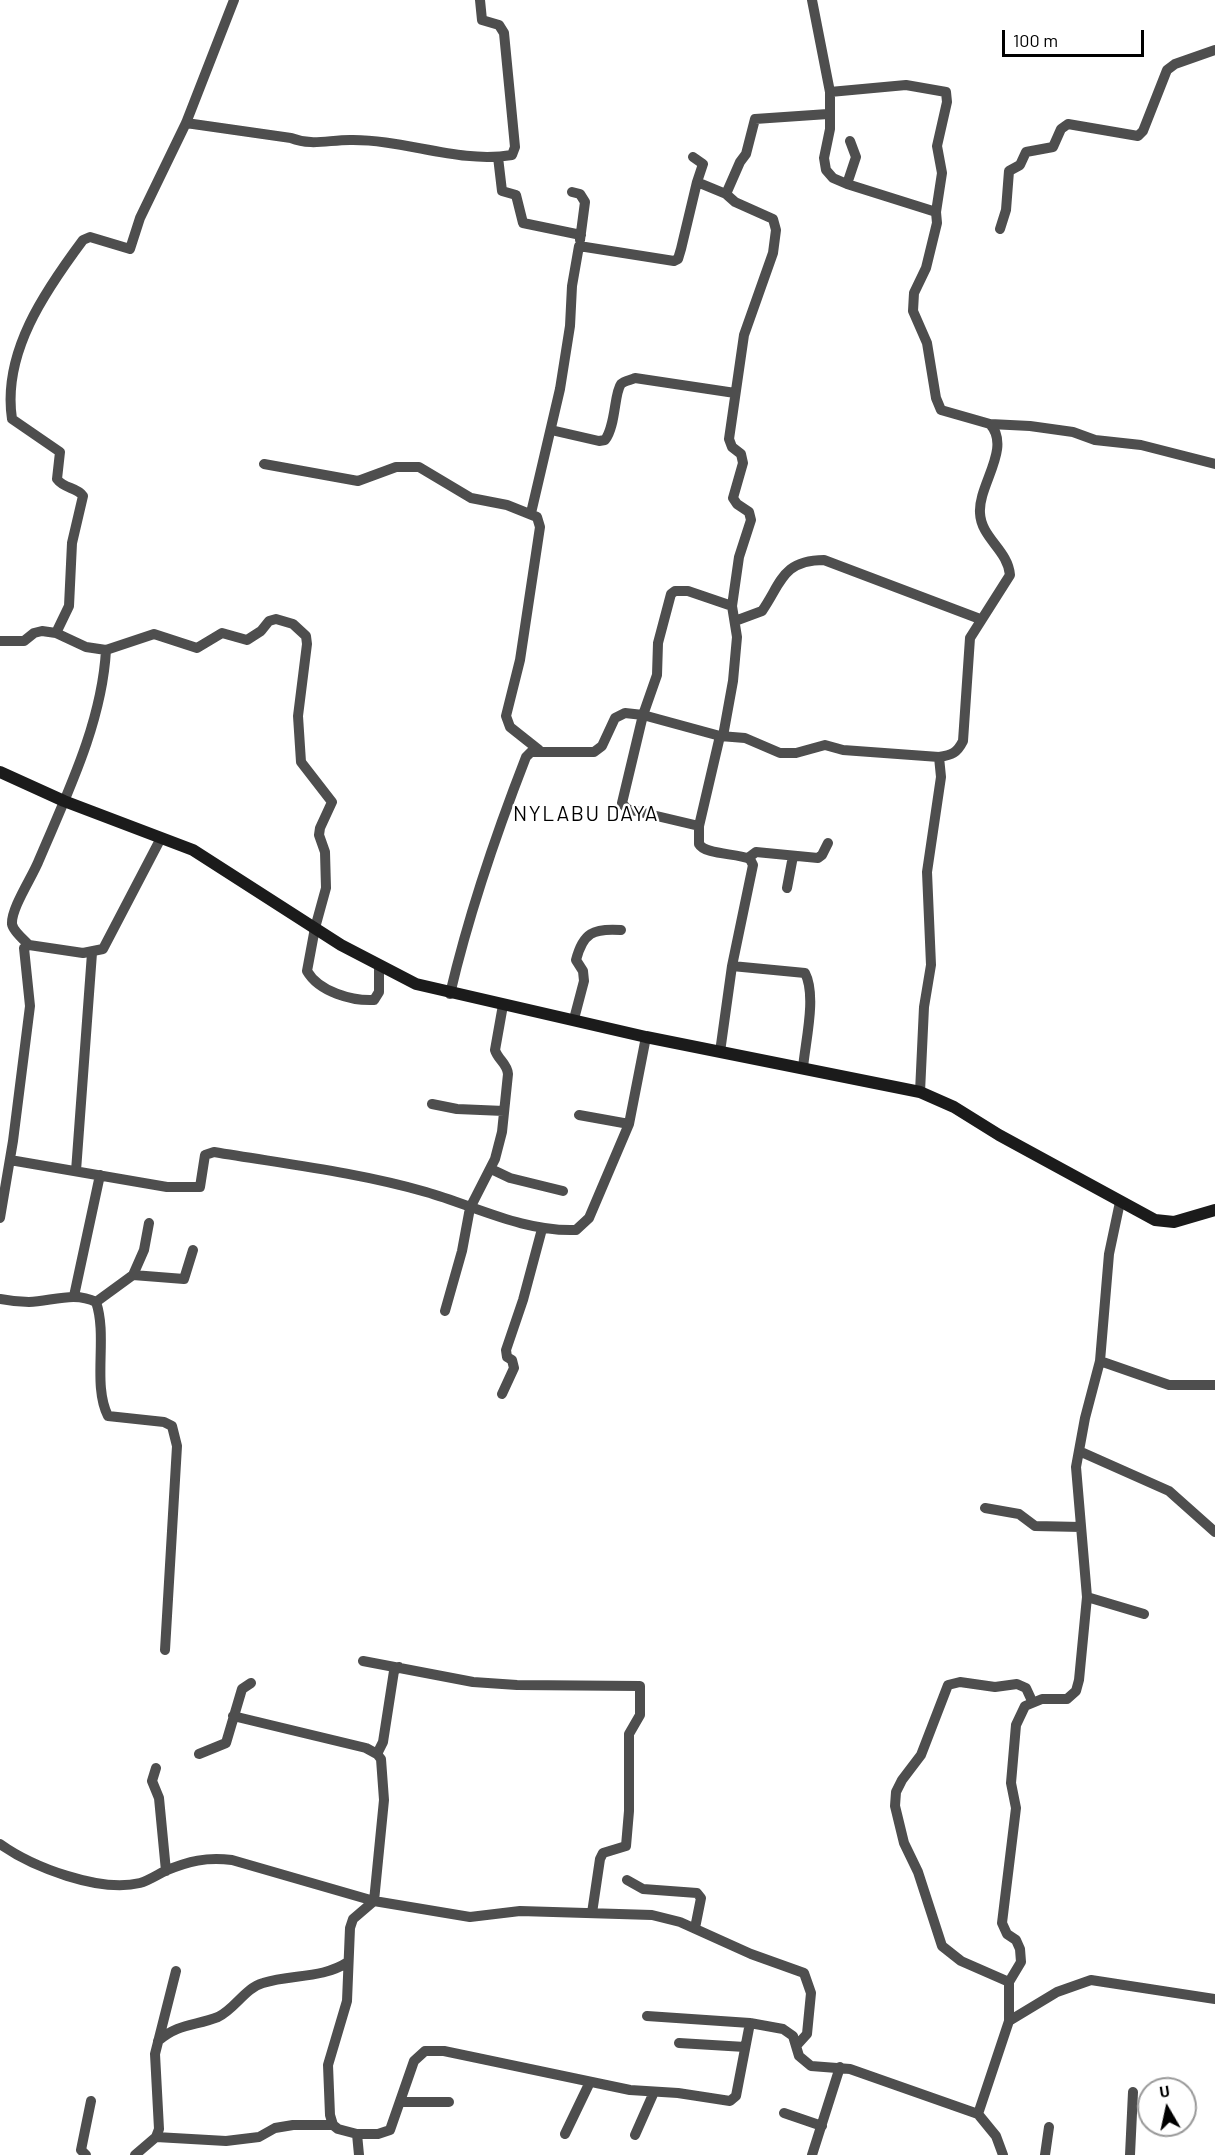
<!DOCTYPE html>
<style>
body{margin:0}
#map{position:relative;width:1215px;height:2155px;overflow:hidden;background:#fff;font-family:Barlow,sans-serif}
canvas{display:block}
.north{position:absolute;left:1137px;top:2077px;width:60px;height:60px;box-sizing:border-box;background:#fff;border:2px solid #999;border-radius:50%;rotate:351deg;font-size:16px;font-weight:700;line-height:24px;text-align:center;color:#000}
.north::after{content:'';display:block;margin:auto;width:21px;height:27px;background:#000;clip-path:polygon(50% 0,100% 100%,50% 72%,0 100%)}
.scale{position:absolute;left:1002px;top:30px;width:142px;height:27px;box-sizing:border-box;border:3px solid #000;border-top:0;padding-left:8px;font-size:18px;line-height:21px;white-space:nowrap;color:#000;-webkit-text-stroke:4px #fff;paint-order:stroke}
</style>
<div id="map">
<canvas width="1215" height="2155"></canvas>
<div class="north">U</div>
<div class="scale">100 m</div>
</div>
<script>
const g = document.querySelector('canvas').getContext('2d');
g.lineJoin = 'round';
function trace(path, color, width, dash) { g.strokeStyle = color; g.lineWidth = width; g.lineCap = dash ? 'butt' : 'round'; g.setLineDash(dash || []); g.stroke(path); }
function label(font, color, halo, rows, align = 'center') {
  g.font = font + ' Barlow,sans-serif'; g.lineWidth = 5; g.setLineDash([]); g.textBaseline = 'middle'; g.strokeStyle = halo; g.fillStyle = color; for (const [text, x, y, turn = 0] of rows) {
    g.save(); g.translate(x, y); g.rotate((+turn || 0) * Math.PI / 180); g.textAlign = isNaN(turn) ? turn : align; if (halo) g.strokeText(text, 0, 0); g.fillText(text, 0, 0); g.restore();
  }
}
trace(new Path2D(`
 M234 0 186 123 140 218 130 249 90 237 83 240C45 291 2 353 12 419L60 452 57 479C64 489 77 487 83 496L72 543 69 606 56 633 86 647 106 650 154 634 197 648 222 633 247 640 261 631 269 621 276 619 293 624 306 636 307 644 298 716 301 762 332 802 320 828 319 835 325 852 326 888 315 928 307 971C319 992 352 1001 374 1000L379 992V965
 M830 92 906 85 946 92 947 102 937 146 942 173 936 212
 M186 123 291 138C311 146 328 140 350 140 405 139 458 164 512 155L515 147 504 33 499 25 482 20 480 0
 M498 157 502 191 516 195 523 223 581 235
 M693 157 703 164 697 182
 M847 184 856 157 850 141
 M572 192 580 194 585 202 580 240
 M1000 229 1006 210 1009 171 1020 165 1026 152 1053 147 1061 129 1068 124 1138 136 1143 131 1167 70 1175 64 1215 50
 M990 424 1030 426 1073 432 1095 440 1141 445 1215 464
 M551 430 599 441 605 440C616 426 614 393 621 384 624 381 631 380 635 378L735 393
 M264 464 358 481 396 467H419L471 498 507 505 537 517 540 527 520 660 506 716 510 727 539 750
 M531 513 560 389 570 326 572 286 579 246 674 261 678 259 681 249 697 182 726 194
 M735 621 762 611C781 584 782 560 824 560L980 619
 M0 641H24L34 633 42 631 56 633
 M723 736 733 681 737 637 732 606 739 557 751 520 749 512 737 504 733 498 743 463 741 454 732 447 729 439 744 335 773 253 776 230 773 219 735 202 726 194 740 162 746 154 755 119 828 114
 M699 826 627 809 622 803 643 715 657 675 658 643 671 594 675 591H688L732 606
 M748 858 756 852 818 858 822 855 828 843
 M787 888 793 856
 M29 945C24 940 13 931 12 924 11 908 33 876 39 860 67 794 102 723 106 650
 M732 966 805 973C817 996 805 1043 803 1068
 M450 994C469 913 496 834 526 757L531 752H594L602 746 615 718 625 713 643 715 720 736 745 738 780 753H796L825 745 843 750 939 757C952 755 957 753 963 741L970 638 1010 575C1008 550 981 538 980 513 978 485 1012 448 990 424L941 410 936 398 927 343 913 311 914 293 926 268 937 223 936 212 847 184 833 178 826 170 824 158 830 129V92L812 0
 M574 1019 584 981 583 971 576 960C583 933 593 928 621 930
 M720 1052 732 966 753 865 750 859C737 853 705 855 699 844V826L720 736
 M920 1092 924 1007 931 965 927 872 941 777 939 757
 M432 1104 457 1109 504 1111
 M579 1115 629 1124
 M10 1160 167 1187H200L205 1155 214 1152C285 1164 356 1172 426 1192 475 1206 523 1232 576 1230L589 1218 629 1124 646 1037
 M491 1169 510 1178 563 1191
 M76 1171 92 953
 M0 1218 13 1141 30 1006 24 948 29 945 83 953 103 949 161 838
 M133 1275 144 1250 149 1223
 M74 1296 100 1175
 M0 1299C10 1301 19 1302 29 1302 52 1301 75 1291 96 1302 108 1337 92 1384 108 1416L164 1422 172 1426 177 1446 165 1650
 M96 1302 133 1275 184 1279 193 1250
 M445 1311 462 1251 470 1208 495 1159 502 1132 508 1074C507 1063 498 1060 495 1050L503 1005
 M1100 1361 1169 1385H1215
 M502 1394 514 1368 512 1360 507 1357 506 1350 523 1300 542 1229
 M1079 1451 1169 1491 1215 1532
 M985 1508 1019 1514 1035 1526 1081 1527
 M1087 1597 1144 1614
 M363 1661 473 1682 517 1685 640 1686V1715L629 1734V1811L626 1846 603 1853 600 1859 592 1913
 M233 1716 366 1748 377 1754 381 1759 384 1800 374 1901 353 1919 350 1928 347 2001 328 2065 330 2115 333 2125 338 2129 357 2134H378L390 2130 414 2061 425 2051H444L630 2090 678 2093 730 2101 736 2096 750 2023
 M199 1754 226 1743 242 1689 251 1683
 M377 1754 383 1742 394 1671 399 1667
 M156 1768 152 1781 159 1798 166 1871
 M0 1844C32 1867 100 1893 140 1883 148 1881 157 1875 165 1871 189 1861 206 1857 232 1860L374 1901 470 1917 520 1911 652 1915 680 1922 751 1954 804 1973 811 1993 807 2034 797 2045
 M627 1880 643 1889 697 1893 701 1898 695 1928
 M1009 1982 961 1961 942 1946 918 1872 904 1843 895 1806 896 1792 902 1780 921 1755 948 1685 960 1682 995 1687 1017 1684 1026 1688 1032 1701
 M647 2016 750 2023 783 2029 793 2036 799 2056 811 2066 850 2069 978 2114 996 2136 1003 2155
 M1009 2021 1057 1992 1091 1980 1215 1999
 M158 2041C179 2023 195 2026 218 2017 235 2009 245 1988 263 1983 292 1974 322 1979 348 1962
 M679 2043 745 2047
 M401 2102H449
 M784 2113 822 2126
 M978 2114 1009 2021V1982L1021 1962 1020 1949 1016 1940 1007 1934 1002 1923 1016 1808 1011 1783 1016 1725 1025 1706 1042 1699H1067L1076 1691 1079 1680 1087 1597 1076 1467 1085 1418 1100 1361 1109 1254 1120 1202
 M357 2134 359 2155
 M565 2134 590 2082
 M635 2135 654 2092
 M156 2137 226 2141 259 2137 275 2128 293 2125H333
 M86 2155 81 2150 91 2101
 M135 2155 156 2137 159 2129 155 2054 176 1971
 M812 2155 840 2067
 M1045 2155 1049 2127
 M1130 2155 1133 2092`), '#4e4e4e', 10);
trace(new Path2D(`
 M0 772 64 801 193 850 341 945 416 984 646 1037 920 1092 954 1107 999 1135 1155 1220 1174 1222 1215 1210`), '#1b1b1b', 12);
g.letterSpacing = '1.5px';
label('21px', '#000', '#fff', [
 ["NYLABU DAYA",586,814]
]);
g.letterSpacing = '0px';
</script>
